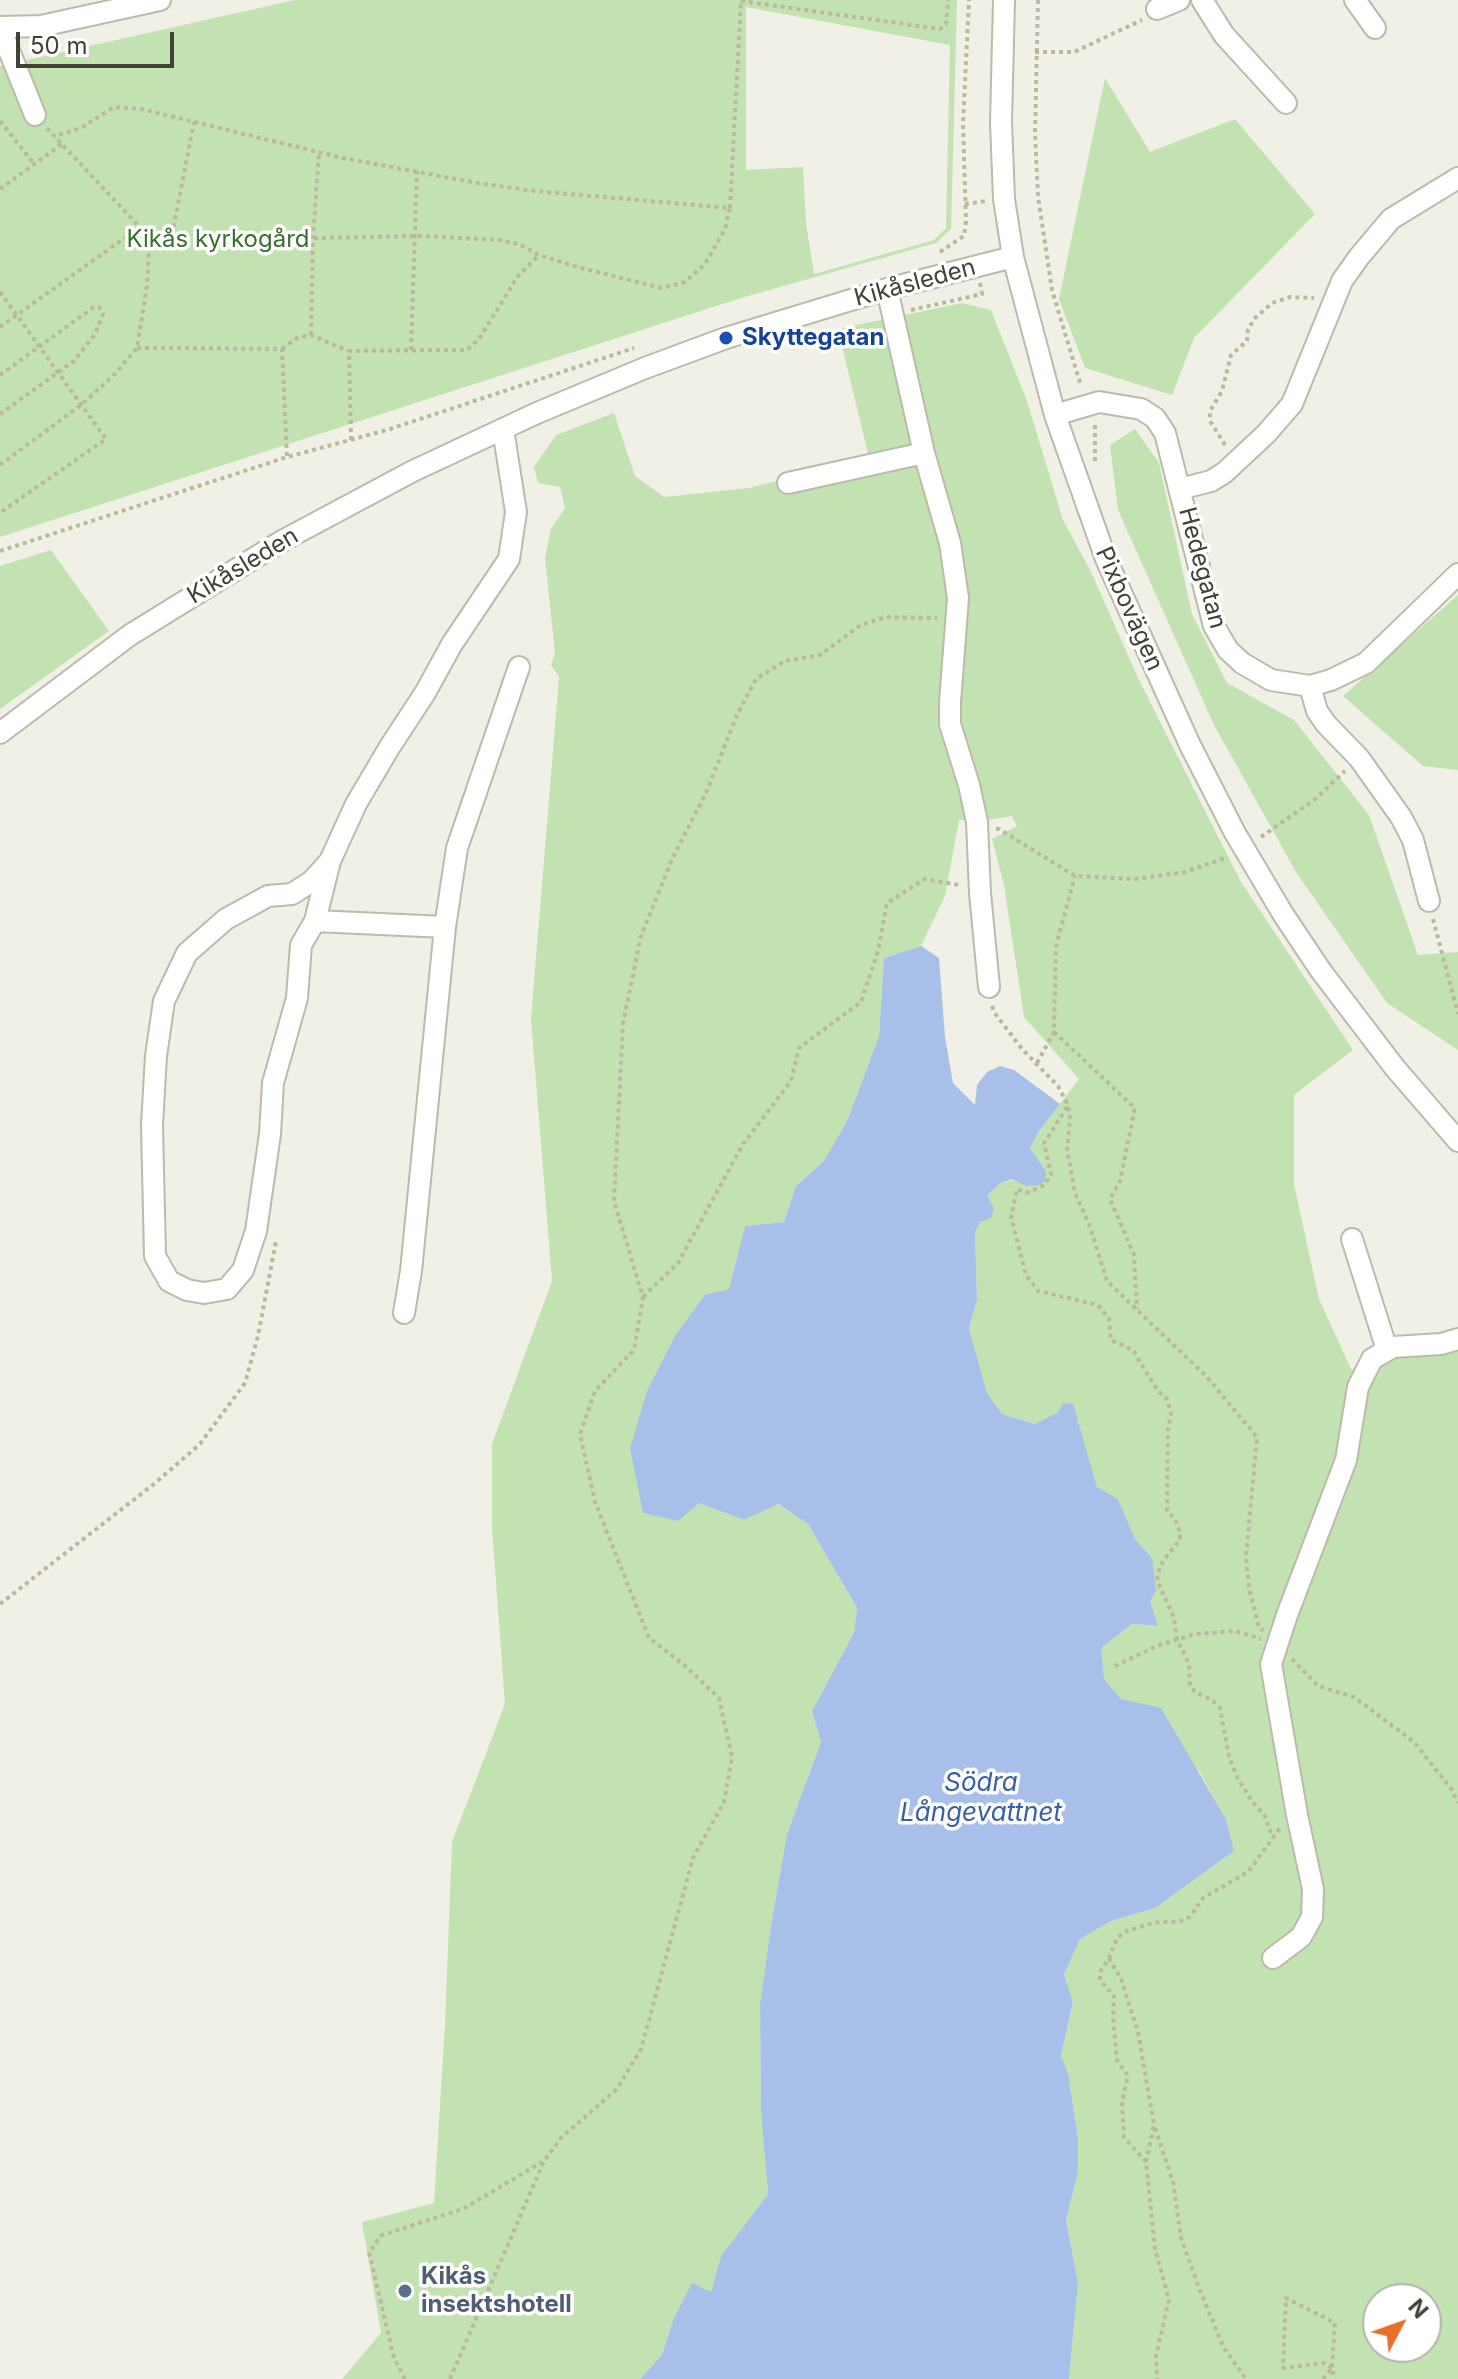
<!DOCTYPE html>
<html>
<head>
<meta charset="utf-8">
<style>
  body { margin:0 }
  #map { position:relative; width:1458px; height:2379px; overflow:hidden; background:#f1f0e6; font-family:Inter,sans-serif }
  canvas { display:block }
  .north { position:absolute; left:1362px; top:2283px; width:80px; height:80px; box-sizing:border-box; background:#fff; border:2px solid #b4b3af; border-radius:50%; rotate:49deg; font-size:22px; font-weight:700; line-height:32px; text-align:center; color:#434136 }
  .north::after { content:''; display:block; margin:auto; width:28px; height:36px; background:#e67029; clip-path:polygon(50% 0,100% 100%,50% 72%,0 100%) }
  .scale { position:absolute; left:16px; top:32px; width:158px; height:36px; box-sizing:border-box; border:4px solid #434136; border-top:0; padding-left:10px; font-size:24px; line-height:28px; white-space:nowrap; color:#434136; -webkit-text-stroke:6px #fff; paint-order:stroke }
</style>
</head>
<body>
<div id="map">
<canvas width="1458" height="2379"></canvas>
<div class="north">N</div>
<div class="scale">50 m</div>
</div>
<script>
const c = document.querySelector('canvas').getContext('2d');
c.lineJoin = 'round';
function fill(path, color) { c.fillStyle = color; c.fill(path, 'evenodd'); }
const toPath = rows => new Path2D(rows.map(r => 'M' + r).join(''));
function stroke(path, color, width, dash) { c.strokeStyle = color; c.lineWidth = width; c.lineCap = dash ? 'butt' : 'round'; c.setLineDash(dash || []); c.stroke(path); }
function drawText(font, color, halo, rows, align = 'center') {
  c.font = font + ' Inter,sans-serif'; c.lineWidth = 7; c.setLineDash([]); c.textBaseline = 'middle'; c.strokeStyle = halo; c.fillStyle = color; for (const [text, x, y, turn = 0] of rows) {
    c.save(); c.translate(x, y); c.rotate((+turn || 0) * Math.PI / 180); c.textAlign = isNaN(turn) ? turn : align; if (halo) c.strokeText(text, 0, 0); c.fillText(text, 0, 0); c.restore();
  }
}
fill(toPath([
  [295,0,957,0,951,229,936,243,741,298,0,537,0,66],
  [746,7,950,45,946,228,934,240,814,274,806,223,803,167,746,170],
  [1105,78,1150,152,1235,119,1315,214,1194,338,1172,395,1085,368,1059,299],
  [962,303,991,310,1027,401,1063,520,1091,572,1138,678,1241,882,1353,1050,1294,1095,1294,1184,1319,1299,1351,1369,1458,1343,1458,2379,1069,2379,1078,2283,1066,2220,1078,2172,1078,2138,1068,2073,1061,2056,1073,2001,1064,1975,1080,1939,1111,1921,1155,1908,1234,1851,1226,1819,1199,1771,1121,1699,1104,1679,1100,1648,1132,1624,1157,1626,1150,1601,1152,1558,1135,1539,1118,1499,1097,1487,1079,1431,1079,1421,1059,1411,1036,1424,1002,1414,987,1393,969,1328,977,1300,975,1232,987,1196,999,1184,1046,1171,1030,1148,1039,1131,1079,1079,1024,1017,1004,885,992,839,1017,826,1012,816,982,821,959,820,945,896,921,946,884,958,879,1036,848,1119,824,1161,796,1186,784,1222,745,1226,729,1289,699,1503,744,1520,777,1504,808,1524,857,1608,854,1631,812,1711,821,1742,787,1834,772,1919,760,2004,761,2112,768,2194,721,2256,711,2293,692,2284,673,2320,662,2355,640,2379,342,2379,381,2333,362,2222,434,2203,445,2024,452,1842,505,1704,492,1528,492,1444,552,1281,531,1019,559,677,551,665,555,653,545,558,551,529,565,508,560,487,538,483,534,467,556,435,614,413,635,476,664,497,749,488,869,458,838,329],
  [1378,2299,1426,2299,1426,2347,1378,2347],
  [1135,429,1159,463,1192,614,1227,683,1294,720,1369,815,1418,955,1458,952,1458,1050,1387,1003,1296,872,1214,725,1118,510,1110,445],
  [51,550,109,631,0,709,0,566],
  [1458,595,1458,770,1423,766,1343,696]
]), '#c2e2b2');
fill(toPath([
  [921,946,939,958,945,1037,953,1083,975,1105,977,1085,987,1072,1000,1066,1014,1070,1060,1104,1039,1131,1030,1148,1046,1171,1045,1181,1039,1185,1026,1186,1012,1179,999,1184,987,1196,994,1208,991,1218,980,1222,975,1232,977,1300,969,1328,987,1393,1002,1414,1035,1424,1058,1412,1063,1403,1073,1404,1097,1487,1118,1499,1135,1539,1152,1558,1156,1591,1150,1601,1158,1626,1132,1624,1101,1648,1104,1679,1121,1699,1161,1708,1226,1819,1234,1851,1155,1908,1111,1921,1080,1939,1064,1975,1073,2001,1061,2056,1068,2073,1078,2138,1078,2172,1066,2220,1078,2283,1069,2379,640,2379,662,2355,673,2320,692,2283,711,2292,721,2256,768,2194,761,2112,760,2004,772,1919,787,1834,821,1742,812,1711,854,1632,857,1608,808,1524,778,1504,744,1520,699,1503,678,1521,643,1513,630,1448,647,1391,675,1336,705,1295,729,1289,745,1226,784,1222,796,1186,824,1161,848,1119,879,1036,884,958]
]), '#a7bfe9');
const minor = toPath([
  [1004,0,1001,122,1004,199,1013,257,1055,415,1106,559,1190,745,1235,833,1283,914,1321,971,1395,1068,1458,1141],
  [1202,0,1224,35,1286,103],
  [1355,0,1375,28],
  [1157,9,1179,0],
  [0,27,41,26,160,0],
  [0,28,35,115],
  [887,289,924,453,950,543,958,598,950,702,950,724,969,785,977,822,980,893,989,987],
  [1055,415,1099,402,1141,409,1155,418,1165,433,1214,626,1228,650,1242,663,1271,680,1310,686,1331,680,1366,663,1458,574],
  [788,483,924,453],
  [1180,489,1211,481,1224,473,1266,434,1292,404,1342,281,1359,257,1391,219,1458,178],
  [1310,686,1317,711,1326,724,1359,758,1401,817,1413,840,1429,901],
  [0,733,130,635,282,541,413,471,537,413,645,368,726,338,887,289,1013,257],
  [330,861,312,881,292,894,268,896,226,919,187,953,164,1001,156,1056,152,1125,155,1256,169,1281,187,1290,204,1293,227,1289,243,1270,256,1231,270,1134,273,1083,297,998,301,945,315,921,330,861,356,804,389,748,425,693,452,644,509,559,516,512,503,429],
  [315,921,445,927],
  [1352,1239,1387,1350],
  [404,1313,411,1271,445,927,457,848,519,667],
  [1273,1958,1301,1937,1312,1917,1313,1889,1297,1815,1271,1664,1287,1615,1346,1460,1358,1387,1372,1359,1393,1347,1441,1344,1458,1339]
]);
stroke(minor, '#bcbaaa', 24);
stroke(toPath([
  [1038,0,1035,133,1038,196,1052,290,1081,386],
  [741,1,940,29,946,24,948,0],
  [1035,52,1074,52,1142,20],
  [0,121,35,165],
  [47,128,54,136,140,227,150,234,258,239,422,236,500,240,519,244,539,255,577,267,662,288,685,282,705,264,725,229,730,208,535,191,477,183,343,158,141,109,114,107,81,128,54,136],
  [0,189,62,144],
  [965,204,987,201],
  [730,208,741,0],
  [172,235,194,122],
  [940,252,964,236,966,221,963,124,969,0],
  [0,292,106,439,1,512,0,510],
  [911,310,982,294,980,283],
  [0,327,140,227],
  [311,335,313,238,319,152],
  [137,348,282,349,287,457],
  [282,349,297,338,311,335,348,351],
  [411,350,417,171],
  [0,375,94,307,99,307,103,314,95,334,74,361,0,414],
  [1095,425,1095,464],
  [351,440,349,351,467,350,479,339,518,276,538,256],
  [1225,445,1210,421,1210,411,1222,391,1231,355,1247,341,1248,330,1254,319,1272,303,1290,297,1314,298],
  [0,465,81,405,115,374,137,348,147,285,150,234],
  [0,551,287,457,387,430,634,348],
  [996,829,999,829,1075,876,1136,879,1185,872,1225,858],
  [1261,837,1314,800,1345,771],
  [1433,919,1458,1014],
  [992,1006,994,1012,1022,1049,1058,1086,1068,1105,1070,1120,1067,1149,1075,1193,1089,1224,1107,1281,1207,1377,1257,1437,1246,1557,1249,1588,1259,1627,1263,1631],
  [1054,1032,1135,1108,1120,1181,1110,1199,1134,1255,1137,1309],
  [1037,1063,1054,1032,1056,946,1075,876],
  [1067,1107,1044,1143,1051,1174,1045,1185,1026,1193,1017,1189,1011,1217,1026,1275,1038,1291,1098,1305,1109,1319,1111,1340,1133,1350,1157,1390,1167,1399,1171,1413,1168,1429,1167,1511,1175,1519,1180,1532,1180,1540,1163,1561,1157,1575,1158,1582,1174,1618,1177,1639,1189,1664,1190,1685,1195,1692,1212,1700,1220,1708,1229,1757,1238,1779,1252,1801,1265,1816,1272,1836],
  [643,1297,678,1263,743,1144,791,1081,799,1048,861,1002,878,951,887,903,925,879,959,885],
  [0,1604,154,1484,200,1444,245,1383,258,1336,276,1241],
  [1292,1659,1318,1686,1354,1697,1414,1742,1452,1790,1458,1803],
  [1115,1666,1159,1645,1195,1634,1235,1631,1261,1639],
  [1109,1958,1121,1979,1138,2032,1154,2125,1146,2162,1155,2249,1169,2300,1156,2356,1157,2379],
  [1155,2128,1173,2182,1181,2238,1199,2288,1224,2348,1246,2379],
  [1146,2162,1124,2137,1122,2102,1128,2076,1117,2060,1113,2018,1114,1996,1100,1980,1100,1972,1109,1958,1117,1938,1127,1931,1153,1923,1181,1921,1190,1917,1203,1898,1248,1872,1280,1828],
  [1332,2368,1324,2363,1283,2368,1286,2298,1335,2323,1332,2368,1334,2379],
  [405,2379,394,2358,369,2252,382,2235,463,2209,542,2162],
  [450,2379,544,2161,561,2138,617,2089,641,2049,693,1858,724,1802,732,1757,719,1698,683,1664,649,1638,595,1502,580,1434,595,1391,634,1350,643,1297,614,1201,623,1023,641,936,673,857,706,793,737,715,756,679,785,661,820,655,861,625,886,617,937,618],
  [1323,2379,1332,2368]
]), '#bcb89c', 4, [4, 4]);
stroke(minor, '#fff', 20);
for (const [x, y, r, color] of [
  [726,338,8,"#1a4fb4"],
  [405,2291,8,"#5c6f8a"]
]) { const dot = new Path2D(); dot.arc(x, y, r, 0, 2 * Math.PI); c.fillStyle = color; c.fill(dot); stroke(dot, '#fff', 3); }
drawText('24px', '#39702f', '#fff', [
  ["Kikås kyrkogård",218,240]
]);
drawText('24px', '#434136', '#fff', [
  ["Kikåsleden",915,283,-15],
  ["Kikåsleden",243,566,-31],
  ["Hedegatan",1202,568,75],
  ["Pixbovägen",1129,609,66]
]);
drawText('bold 24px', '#164399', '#fff', [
  ["Skyttegatan",742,338]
], 'left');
drawText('bold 24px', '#4e5e75', '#fff', [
  ["Kikås",421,2277],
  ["insektshotell",421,2305]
], 'left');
drawText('italic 26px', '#395fa5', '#fff', [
  ["Södra",981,1783],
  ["Långevattnet",981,1813]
]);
</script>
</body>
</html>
